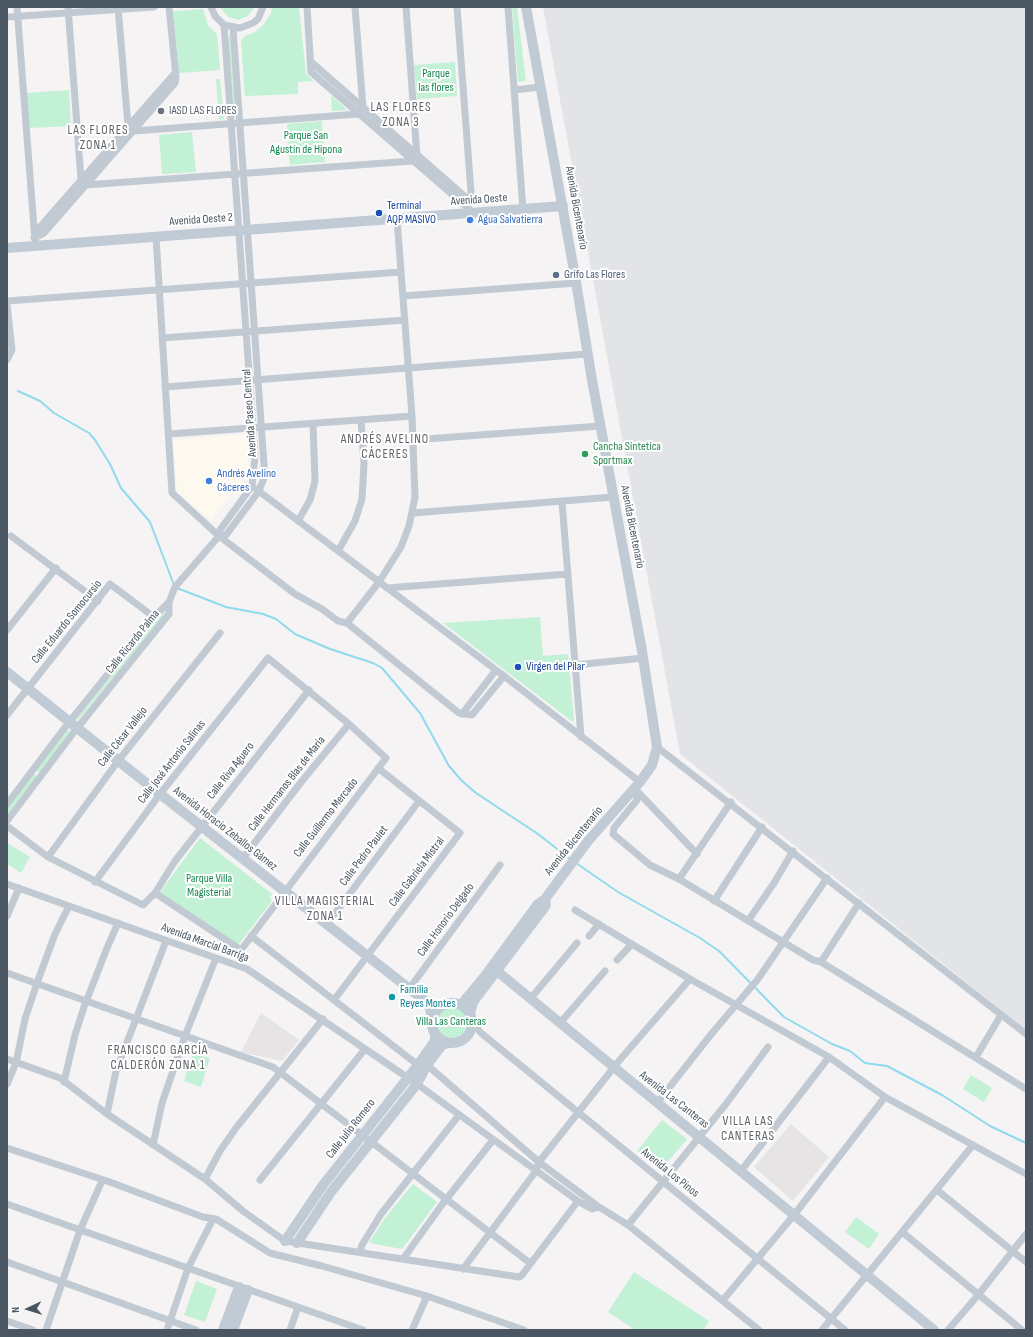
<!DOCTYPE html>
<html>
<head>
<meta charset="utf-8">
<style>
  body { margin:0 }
  #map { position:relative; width:1033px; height:1337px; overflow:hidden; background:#f5f3f3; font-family:"Sofia Sans Condensed",sans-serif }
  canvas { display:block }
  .frame { position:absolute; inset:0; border:8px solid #4a5661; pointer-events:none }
  .north { position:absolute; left:8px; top:1289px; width:40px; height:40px; -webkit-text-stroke:3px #fff; paint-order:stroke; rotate:266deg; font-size:11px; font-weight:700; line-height:16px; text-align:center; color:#4a5661 }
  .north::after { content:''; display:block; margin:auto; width:14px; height:18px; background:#4a5661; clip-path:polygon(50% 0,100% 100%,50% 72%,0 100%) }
</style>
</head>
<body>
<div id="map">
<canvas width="1033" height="1337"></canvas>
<div class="frame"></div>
<div class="north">N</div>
</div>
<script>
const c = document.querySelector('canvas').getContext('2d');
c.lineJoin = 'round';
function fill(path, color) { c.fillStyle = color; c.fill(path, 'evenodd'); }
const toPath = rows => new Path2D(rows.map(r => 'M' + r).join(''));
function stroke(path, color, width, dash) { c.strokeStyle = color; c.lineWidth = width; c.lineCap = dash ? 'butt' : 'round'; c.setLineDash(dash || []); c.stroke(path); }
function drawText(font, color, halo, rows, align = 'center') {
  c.font = font + ' "Sofia Sans Condensed",sans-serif'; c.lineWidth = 4; c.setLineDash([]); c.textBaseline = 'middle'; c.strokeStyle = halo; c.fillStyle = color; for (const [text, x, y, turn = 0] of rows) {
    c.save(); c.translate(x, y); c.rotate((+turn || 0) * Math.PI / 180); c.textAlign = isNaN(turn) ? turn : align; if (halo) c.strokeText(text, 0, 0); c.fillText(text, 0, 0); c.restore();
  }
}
fill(toPath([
  [247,434,249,471,211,521,177,491,173,440]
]), '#fdf9ef');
fill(toPath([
  [261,1013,299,1040,282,1061,241,1052],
  [791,1124,829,1157,793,1201,754,1167]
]), '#e6e4e5');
fill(toPath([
  [543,7,1026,7,1026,1030,680,754]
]), '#e2e4e7');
fill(toPath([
  [220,7,255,7,248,16,239,20,228,17],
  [272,7,299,7,306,74,314,81,298,82,298,94,245,96,241,41,245,36,255,32,263,25,271,13],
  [512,7,517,7,526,81,518,82],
  [203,9,208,25,217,34,220,70,179,73,173,11],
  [230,36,237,115,234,115,228,37],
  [455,62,457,96,417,99,414,65],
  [216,79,220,79,224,119,219,120],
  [69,90,71,126,28,128,26,93],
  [331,95,346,109,345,110,332,111],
  [322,121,325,162,290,165,287,124],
  [192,132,196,172,162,174,159,135],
  [164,612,166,613,78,720,77,718],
  [540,617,543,656,568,654,574,719,573,722,443,623],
  [67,729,70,731,40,773,36,770],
  [34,773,37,776,7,815,7,808],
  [200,838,272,894,270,897,272,901,238,945,160,892],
  [7,843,30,857,21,873,7,864],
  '435 1022a16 16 0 1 1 32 0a16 16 0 1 1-32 0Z',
  [193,1053,210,1058,201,1087,184,1081],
  [971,1075,992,1088,984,1102,963,1089],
  [662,1120,687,1139,660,1171,637,1151],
  [413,1184,437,1202,402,1249,369,1243,385,1218],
  [856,1217,879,1234,869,1249,845,1232],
  [634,1272,709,1321,703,1330,635,1330,608,1312],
  [196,1281,217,1289,205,1322,184,1315]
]), '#c3f1d5');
stroke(toPath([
  [18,391,40,401,54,413,89,433,95,440,110,464,121,488,150,522,174,585],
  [177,588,226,607,263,614,276,619,295,634,330,649,373,663,382,668,420,713,449,766,462,781,476,793,538,834,570,859],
  [576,863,618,892,700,938,719,951,784,1017,832,1044,850,1051,865,1063,887,1066,942,1095,990,1126,1026,1143]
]), '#90daee', 2);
stroke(toPath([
  [17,7,35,241],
  [68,7,81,179,86,185,412,161,417,156,406,7],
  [118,7,128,126,134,131,358,114,363,108,355,7],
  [211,7,215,16,224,25,240,28,253,23,258,19,263,7],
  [307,7,311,72,469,209],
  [457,7,471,192,470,203],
  [508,7,523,210],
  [7,17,154,7],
  [310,61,470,201],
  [514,90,540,87],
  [35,236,39,228,175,73],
  [156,237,172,493,219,536,295,594,322,609,338,621,347,623,459,713,472,715,504,676],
  [34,238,44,233,175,83,176,77,169,7],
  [403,296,576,283],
  [7,301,401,272],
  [7,305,12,350,7,360],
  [162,338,405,320],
  [165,387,587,354],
  [169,434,412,416],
  [413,440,600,426],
  [256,489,504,676,640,782],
  [562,502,581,737],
  [413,513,613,497],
  [298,521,310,500,315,481,313,424],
  [11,536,98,601],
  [219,536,226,535,259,491,264,478,264,465,233,28],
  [219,536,220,530,252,486,255,456,224,25],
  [338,551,355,521,362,499,364,463,361,420],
  [387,588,568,574],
  [347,623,379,582,401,547,409,526,415,497,412,416,397,219],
  [7,630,56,568],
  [575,665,643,658],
  [462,714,496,670],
  [7,715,110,584,154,617],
  [657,747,1026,1034],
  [635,789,637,800,614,828,613,834,650,865,679,879,813,960,821,962,1026,1089],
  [635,789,697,854],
  [7,804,66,726,154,617,169,602,175,587,219,536],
  [7,821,74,732,169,614,169,602],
  [7,826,48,857,143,905,155,893,175,861,309,690],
  [48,857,118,761,220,633],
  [243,858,302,781,349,724],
  [679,879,731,802],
  [95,882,160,794,268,658,349,724,386,758,241,950,155,893],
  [7,884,247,969,417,1084,578,1201,592,1209,599,1207],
  [714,901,762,827],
  [575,910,690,979,829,1057,885,1097,1026,1174],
  [7,916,19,888],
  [748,921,774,883,793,851],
  [327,924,419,801],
  [251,936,418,1065,427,1065,539,1162,599,1207,628,1225,759,1330],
  [589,936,599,924],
  [617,960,632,944],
  [821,962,859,903],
  [7,973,273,1067,530,1263],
  [409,989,500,865],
  [531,998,577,943],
  [334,1000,460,833,378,768],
  [472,1022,481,1033,845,1330],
  [560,1023,605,971],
  [976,1057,1001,1015],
  [7,1059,60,1078,107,1114,205,1179,243,1211,285,1241,519,1277,522,1275,578,1201],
  [64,1082,75,1035,84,1007,107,948,118,923],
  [7,1084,16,1063,25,1019,37,983,55,934,69,906],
  [657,1103,713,1032,758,979,827,878],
  [107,1114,116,1071,166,941],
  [153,1145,162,1103,185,1036,216,958],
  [7,1148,107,1181,203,1217,216,1219,270,1253,322,1266,427,1296,524,1330],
  [741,1171,829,1057],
  [205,1179,220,1151,236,1128,323,1019],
  [260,1180,365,1049],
  [937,1190,1026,1262],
  [7,1204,363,1330],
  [628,1225,726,1104,768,1047],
  [902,1232,1022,1330],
  [360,1252,362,1245,381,1214,459,1115],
  [403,1259,441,1206,493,1140],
  [7,1262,196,1330],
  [463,1269,536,1171,539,1162,618,1062,690,979],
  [723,1300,794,1215,885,1097],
  [7,1321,33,1330],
  [46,1330,80,1230,102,1181],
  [167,1330,188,1268,213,1219],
  [290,1330,298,1307],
  [412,1330,427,1296],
  [822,1330,973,1145],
  [948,1330,979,1294,1026,1234]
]), '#c1cad2', 7);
stroke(toPath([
  [7,248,563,206],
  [7,672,160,794,429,1004,432,1018],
  [492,967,934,1330],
  '432 1023a20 20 0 1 1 40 0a20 20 0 1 1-40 0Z',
  [461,1005,485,976,538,904,545,899,588,841,640,782,652,765,657,747,642,651,592,380,575,276,526,7],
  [470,1014,473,1002,544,908,546,905,545,899],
  [285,1241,323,1185,418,1065,435,1041,435,1033],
  [297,1243,331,1192,417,1084,427,1065,442,1045,448,1043],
  [223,1330,239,1287],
  [233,1330,248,1290]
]), '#c1cbd6', 10);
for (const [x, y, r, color] of [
  [161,111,4,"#6b7280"],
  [379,213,4,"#1a4fb4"],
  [470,220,4,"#3f7fe0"],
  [556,275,4,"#5c6f8a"],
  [585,454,4,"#2e9e5b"],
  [209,481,4,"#3f7fe0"],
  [518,667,4,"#1a4fb4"],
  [392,997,4,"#0f9aa8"]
]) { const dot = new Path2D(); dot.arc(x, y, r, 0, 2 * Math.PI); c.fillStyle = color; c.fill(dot); stroke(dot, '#fff', 1.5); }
drawText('12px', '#17864f', '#fff', [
  ["Parque",436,74],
  ["las flores",436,88],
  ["Parque San",306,136],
  ["Agustín de Hipona",306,150],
  ["Parque Villa",209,879],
  ["Magisterial",209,893],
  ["Villa Las Canteras",451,1022]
]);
drawText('12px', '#5b616d', '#fff', [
  ["IASD LAS FLORES",169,111]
], 'left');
drawText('12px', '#4a5661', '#fff', [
  ["Avenida Oeste",479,200,-4],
  ["Avenida Bicentenario",576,208,80],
  ["Avenida Oeste 2",201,220,-4],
  ["Avenida Paseo Central",250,413,-94],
  ["Avenida Bicentenario",632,527,79],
  ["Calle Eduardo Somocursio",67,622,-51],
  ["Calle Ricardo Palma",133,642,-51],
  ["Calle César Vallejo",123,737,-52],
  ["Calle José Antonio Salinas",172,762,-52],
  ["Calle Riva Aguero",231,771,-52],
  ["Calle Hermanos Blas de María",287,784,-52],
  ["Calle Guillermo Mercado",326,818,-52],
  ["Avenida Horacio Zeballos Gámez",225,829,38],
  ["Avenida Bicentenario",574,841,-51],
  ["Calle Pedro Paulet",364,856,-53],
  ["Calle Gabriela Mistral",417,872,-53],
  ["Calle Honorio Delgado",446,920,-54],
  ["Avenida Marcial Barriga",205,943,20],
  ["Avenida Las Canteras",674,1100,38],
  ["Calle Julio Romero",351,1129,-52],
  ["Avenida Los Pinos",670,1173,39]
]);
drawText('12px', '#164399', '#fff', [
  ["Terminal",387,206],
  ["AQP MASIVO",387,220],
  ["Virgen del Pilar",526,667]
], 'left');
drawText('12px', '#366cbe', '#fff', [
  ["Agua Salvatierra",478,220],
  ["Andrés Avelino",217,474],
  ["Cáceres",217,488]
], 'left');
drawText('12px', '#4e5e75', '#fff', [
  ["Grifo Las Flores",564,275]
], 'left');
drawText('12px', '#27864d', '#fff', [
  ["Cancha Sintetica",593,447],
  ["Sportmax",593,461]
], 'left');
drawText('12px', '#0d838f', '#fff', [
  ["Familia",400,990],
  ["Reyes Montes",400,1004]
], 'left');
c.letterSpacing = '1px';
drawText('13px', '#5f6368', '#fff', [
  ["LAS FLORES",401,108],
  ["ZONA 3",401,123],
  ["LAS FLORES",98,131],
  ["ZONA 1",98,146],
  ["ANDRÉS AVELINO",385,440],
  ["CÁCERES",385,455],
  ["VILLA MAGISTERIAL",325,902],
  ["ZONA 1",325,917],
  ["FRANCISCO GARCÍA",158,1051],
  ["CALDERÓN ZONA 1",158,1066],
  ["VILLA LAS",748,1122],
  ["CANTERAS",748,1137]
]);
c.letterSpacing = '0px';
</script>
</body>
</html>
